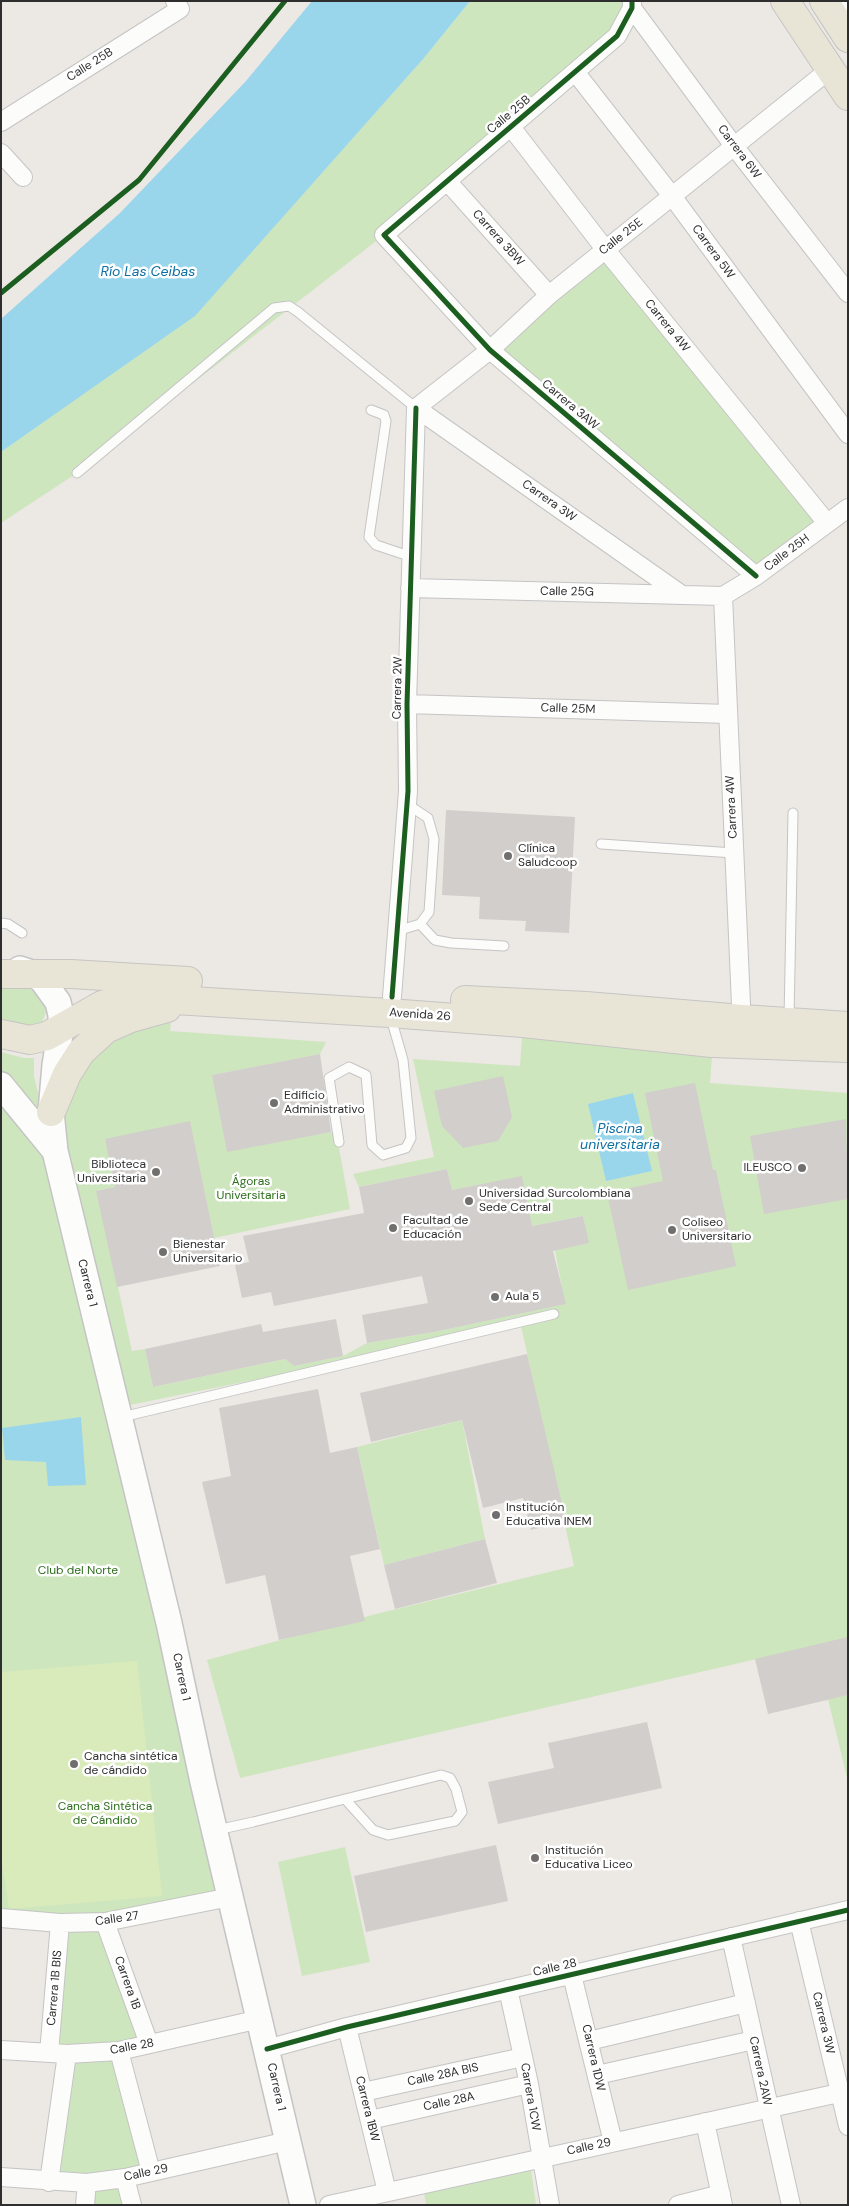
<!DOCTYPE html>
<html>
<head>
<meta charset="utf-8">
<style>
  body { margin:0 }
  #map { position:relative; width:849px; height:2206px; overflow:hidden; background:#ece8e4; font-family:"DM Sans",sans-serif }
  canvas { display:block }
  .frame { position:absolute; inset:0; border:2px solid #2e2e2e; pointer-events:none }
</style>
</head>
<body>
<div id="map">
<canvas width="849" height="2206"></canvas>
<div class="frame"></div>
</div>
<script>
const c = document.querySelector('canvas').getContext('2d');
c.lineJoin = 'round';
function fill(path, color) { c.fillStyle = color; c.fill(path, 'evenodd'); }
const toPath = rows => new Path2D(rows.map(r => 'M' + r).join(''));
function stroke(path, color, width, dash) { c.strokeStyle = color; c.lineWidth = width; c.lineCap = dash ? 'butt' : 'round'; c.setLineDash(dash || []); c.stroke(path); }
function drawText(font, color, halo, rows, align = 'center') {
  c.font = font + ' "DM Sans",sans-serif'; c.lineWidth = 5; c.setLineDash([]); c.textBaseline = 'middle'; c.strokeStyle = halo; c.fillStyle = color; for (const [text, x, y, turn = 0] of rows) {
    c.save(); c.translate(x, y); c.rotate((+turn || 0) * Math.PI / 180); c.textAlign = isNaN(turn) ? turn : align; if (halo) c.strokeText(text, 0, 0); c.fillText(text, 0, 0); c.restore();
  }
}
fill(toPath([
  [470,1,632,1,617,36,384,235,77,473,1,523,1,452,194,316,424,58],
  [606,250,826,523,755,573,490,344],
  [1,983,23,985,37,993,46,1004,47,1010,42,1022,28,1026,17,1025,1,1019],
  [173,999,170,1031,326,1042,320,1054,213,1075,227,1151,336,1131,350,1209,214,1238,190,1122,115,1187,97,1191,132,1351,145,1349,153,1387,285,1359,294,1366,343,1356,367,1343,434,1332,565,1304,555,1250,588,1243,583,1216,471,1238,468,1221,529,1209,522,1177,452,1190,447,1169,359,1187,353,1174,434,1157,413,1059,520,1066,523,1023,713,1043,710,1083,848,1093,848,1638,240,1778,207,1660,372,1615,574,1566,521,1326,120,1407,229,1894,102,1922,147,2043,118,2050,150,2171,125,2179,132,2205,86,2205,87,2183,51,2181,66,2053,51,2053,63,1921,1,1919,1,1052,24,1058,34,1058,34,1076,51,1148,84,1054],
  [462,1420,485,1539,384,1565,357,1447],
  [848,1695,848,1782,828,1699],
  [345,1847,370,1962,302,1976,278,1862],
  [530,2162,536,2205,426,2205,423,2185]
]), '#cee6be');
fill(toPath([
  [137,1661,162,1896,9,1909,1,1856,1,1672]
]), '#d9eabb');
fill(toPath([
  [312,1,470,1,424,58,195,316,1,452,1,319,120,213,246,81],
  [633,1093,652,1171,606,1181,588,1104],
  [81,1417,86,1485,48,1486,46,1462,5,1460,2,1428]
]), '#99d6ec');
fill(toPath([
  [446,810,575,817,569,933,525,931,526,921,479,919,480,897,442,895],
  [320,1054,331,1132,227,1152,212,1075],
  [503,1076,512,1117,498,1141,463,1148,442,1126,434,1091],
  [695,1083,713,1170,716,1170,736,1266,628,1290,607,1193,663,1181,645,1093],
  [846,1119,848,1199,764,1214,750,1136],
  [190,1121,220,1266,117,1287,96,1191,115,1187,105,1139],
  [447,1169,452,1190,522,1176,532,1226,583,1216,589,1243,553,1251,566,1304,434,1332,367,1343,362,1315,428,1303,422,1276,274,1306,271,1292,242,1298,235,1265,249,1262,243,1236,364,1213,359,1187],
  [336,1319,343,1356,294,1366,285,1359,153,1387,145,1349,261,1324,263,1332],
  [527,1354,566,1521,531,1530,523,1498,483,1508,462,1420,371,1442,360,1393],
  [318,1389,330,1453,357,1447,380,1549,350,1556,365,1621,279,1640,265,1575,226,1584,202,1482,231,1476,219,1408],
  [485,1539,497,1583,395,1609,384,1565],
  [848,1637,848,1695,768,1714,755,1659],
  [647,1722,662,1788,498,1824,488,1782,554,1768,548,1743],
  [496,1845,508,1901,366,1932,354,1876]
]), '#d1cecb');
const service = toPath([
  [371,410,384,415,386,421,369,537,376,545,412,557],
  [77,473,274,308,289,306,298,312,416,408],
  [601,844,734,853],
  [1,923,8,924,22,933],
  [420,924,435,940,451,943,504,946],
  [397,931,420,924,429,912,434,839,428,818,407,804],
  [789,1019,793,813],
  [339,1142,329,1078,349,1067,366,1075,372,1145,383,1155,406,1148,411,1138,403,1060,391,1018],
  [122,1417,554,1314],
  [217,1830,253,1822,441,1775,450,1778,456,1789,462,1812,455,1821,388,1835,373,1830,345,1799]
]);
const minor = toPath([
  [632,1,632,8,617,36,384,235,490,350,756,576],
  [847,1,848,3],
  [632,8,734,146,848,293],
  [576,73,672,196,848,434],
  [1,122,180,9,175,1],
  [511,127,605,249,827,523],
  [1,153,23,177],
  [447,181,549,295],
  [416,408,490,350,549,295,829,70],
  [416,408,682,595],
  [410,588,723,596],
  [723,596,742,1027],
  [723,596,756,576,848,508],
  [407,704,728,714],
  [392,997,408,791,407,704,416,408],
  [1,1918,60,1923,105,1922,230,1897],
  [799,1921,848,2126],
  [105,1922,149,2044],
  [731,1937,791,2205],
  [572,1975,613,2142],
  [508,1989,529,2084,550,2205],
  [347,2027,387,2192],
  [589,2041,746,2003],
  [267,2049,347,2027,848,1910],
  [1,2050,67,2054,119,2051,260,2019],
  [119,2051,151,2172],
  [49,2053,60,1923],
  [597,2075,754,2040],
  [363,2092,523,2057],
  [370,2120,529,2084],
  [705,2122,723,2205],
  [1,2177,87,2183,125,2178,288,2141],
  [125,2178,132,2205],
  [49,2182,67,2054],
  [85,2205,87,2183],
  [329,2205,848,2091],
  [678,2205,721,2194]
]);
const secondary = toPath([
  [20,969,32,973,42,980,58,1002,61,1015,61,1028,55,1065,51,1112,55,1151,169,1623,203,1782,303,2205],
  [1,1085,55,1151]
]);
const primary = toPath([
  [785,1,848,96],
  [824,1,848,38],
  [1,974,71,974,188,981],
  [465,1000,586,1006,742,1019,848,1026],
  [1,1034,30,1040,47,1036,102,1005,123,999,142,998,389,1013,523,1023,712,1043,848,1048],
  [51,1112,67,1074,81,1052,106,1029,131,1018,167,1008]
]);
stroke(service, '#c5c4c5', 11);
stroke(minor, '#c5c4c5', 20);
stroke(secondary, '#c5c4c5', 28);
stroke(primary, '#c6c5c4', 30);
stroke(service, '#fcfcfb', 9);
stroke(minor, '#fcfcfb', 18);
stroke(secondary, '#fcfcfb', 25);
stroke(primary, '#e8e4d6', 28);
stroke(toPath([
  [632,1,632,8,617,36,384,235,490,350,756,576],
  [1,293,139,180,285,1],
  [392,997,408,791,407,704,416,408],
  [267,2049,347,2027,848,1910]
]), '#1b5e20', 5);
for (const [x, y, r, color] of [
  [508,856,5,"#706f6e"],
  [274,1103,5,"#706f6e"],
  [802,1168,5,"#706f6e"],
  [156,1172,5,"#706f6e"],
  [469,1201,5,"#706f6e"],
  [393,1228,5,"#706f6e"],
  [672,1230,5,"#706f6e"],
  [163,1252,5,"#706f6e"],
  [495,1297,5,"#706f6e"],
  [496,1515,5,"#706f6e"],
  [74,1764,5,"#706f6e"],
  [535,1858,5,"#706f6e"]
]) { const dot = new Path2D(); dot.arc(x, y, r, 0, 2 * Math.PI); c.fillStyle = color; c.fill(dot); stroke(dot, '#fff', 2); }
drawText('12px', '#2e2e2e', '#fff', [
  ["Calle 25B",90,65,-32],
  ["Calle 25B",509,115,-40],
  ["Carrera 6W",739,152,53],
  ["Calle 25E",621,237,-38],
  ["Carrera 3BW",498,238,48],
  ["Carrera 5W",713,252,54],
  ["Carrera 4W",667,326,51],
  ["Carrera 3AW",570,405,40],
  ["Carrera 3W",549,501,35],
  ["Calle 25H",787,553,-37],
  ["Calle 25G",567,592,1],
  ["Carrera 2W",398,688,-89],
  ["Calle 25M",568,709,2],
  ["Carrera 4W",732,807,-93],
  ["Avenida 26",420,1015,4],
  ["Carrera 1",87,1283,76],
  ["Carrera 1",181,1677,78],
  ["Calle 27",117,1919,-8],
  ["Calle 28",555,1968,-13],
  ["Carrera 1B",127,1983,70],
  ["Carrera 1B BIS",55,1988,-85],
  ["Carrera 3W",823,2023,77],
  ["Calle 28",132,2047,-10],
  ["Carrera 1DW",593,2058,77],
  ["Carrera 2AW",760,2071,78],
  ["Calle 28A BIS",443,2075,-12],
  ["Carrera 1",276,2087,77],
  ["Carrera 1CW",530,2097,80],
  ["Calle 28A",449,2102,-12],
  ["Carrera 1BW",367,2109,76],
  ["Calle 29",589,2147,-12],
  ["Calle 29",146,2173,-12]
]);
drawText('12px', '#2e2e2e', '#fff', [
  ["Clínica",518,849],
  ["Saludcoop",518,863],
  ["Edificio",284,1096],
  ["Administrativo",284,1110],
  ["Biblioteca",146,1165,"right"],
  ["Universitaria",146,1179,"right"],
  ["ILEUSCO",792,1168,"right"],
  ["Universidad Surcolombiana",479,1194],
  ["Sede Central",479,1208],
  ["Facultad de",403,1221],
  ["Educación",403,1235],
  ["Coliseo",682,1223],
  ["Universitario",682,1237],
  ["Bienestar",173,1245],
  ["Universitario",173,1259],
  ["Aula 5",505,1297],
  ["Institución",506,1508],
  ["Educativa INEM",506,1522],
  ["Cancha sintética",84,1757],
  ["de cándido",84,1771],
  ["Institución",545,1851],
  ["Educativa Liceo",545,1865]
], 'left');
drawText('12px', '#2c6e1b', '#fff', [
  ["Ágoras",251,1182],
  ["Universitaria",251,1196],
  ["Club del Norte",78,1571],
  ["Cancha Sintética",105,1807],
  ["de Cándido",105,1821]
]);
drawText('italic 14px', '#0d6fa3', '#fff', [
  ["Río Las Ceibas",148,272],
  ["Piscina",620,1129],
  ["universitaria",620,1145]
]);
</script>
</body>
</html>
